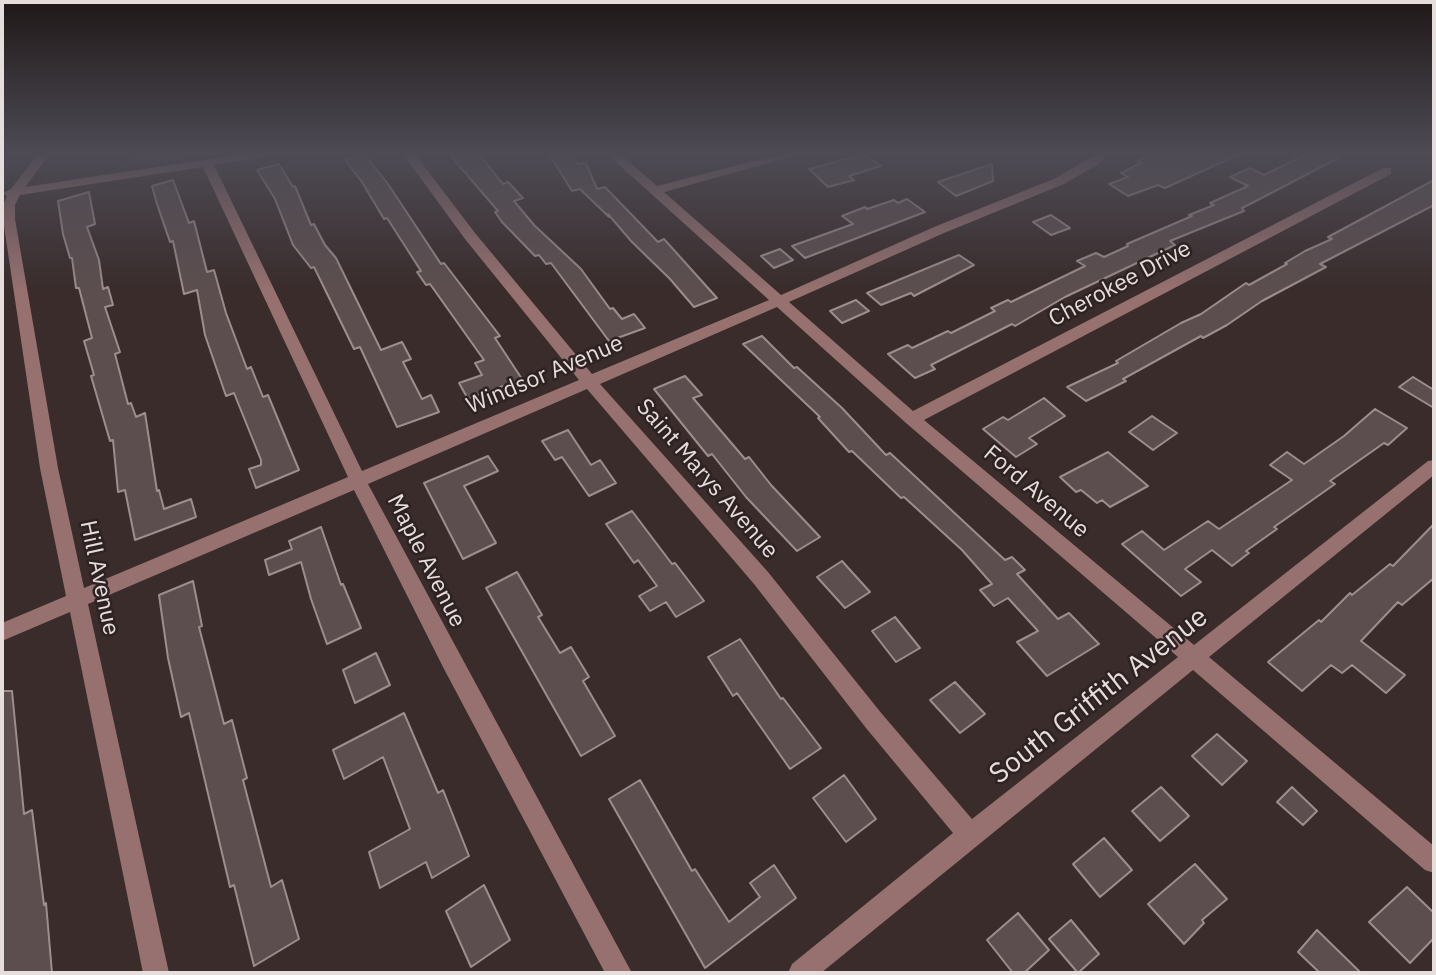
<!DOCTYPE html>
<html>
<head>
<meta charset="utf-8">
<style>
  body { margin:0 }
  #map { position:relative; width:1436px; height:975px; overflow:hidden; background:#392c2b; font-family:"IBM Plex Sans",sans-serif }
  canvas { display:block }
  .frame { position:absolute; inset:0; border:4px solid #e6dedd; pointer-events:none }
</style>
</head>
<body>
<div id="map">
<canvas width="1436" height="975"></canvas>
<div class="frame"></div>
</div>
<script>
const c = document.querySelector('canvas').getContext('2d');
c.lineJoin = 'round';
function fill(path, color) { c.fillStyle = color; c.fill(path, 'evenodd'); }
const toPath = rows => new Path2D(rows.map(r => 'M' + r).join(''));
function stroke(path, color, width, dash) { c.strokeStyle = color; c.lineWidth = width; c.lineCap = dash ? 'butt' : 'round'; c.setLineDash(dash || []); c.stroke(path); }
function drawText(font, color, halo, rows, align = 'center') {
  c.font = font + ' "IBM Plex Sans",sans-serif'; c.lineWidth = 5; c.setLineDash([]); c.textBaseline = 'middle'; c.strokeStyle = halo; c.fillStyle = color; for (const [text, x, y, turn = 0] of rows) {
    c.save(); c.translate(x, y); c.rotate((+turn || 0) * Math.PI / 180); c.textAlign = isNaN(turn) ? turn : align; if (halo) c.strokeText(text, 0, 0); c.fillText(text, 0, 0); c.restore();
  }
}
fill(toPath([
  [134,154,219,154,125,168]
]), '#483534');
const building = toPath([
  [364,154,388,184,441,264,444,263,500,336,495,338,522,379,468,399,459,383,482,375,475,363,484,360,430,284,426,285,417,272,421,271,387,218,384,219,362,182,345,160,364,154],
  [449,154,479,154,503,184,508,182,523,198,514,201,534,225,581,269,610,309,613,308,622,319,634,314,645,328,609,341,551,263,546,264,539,255,535,256,502,222,495,212,498,211,449,154],
  [549,154,572,154,578,164,586,163,597,189,605,187,658,242,664,239,717,298,694,307,670,279,631,241,608,214,609,217,580,189,572,191,549,154],
  [864,154,881,166,849,176,854,180,828,187,809,169,864,154],
  [1154,154,1240,154,1165,188,1158,185,1128,196,1109,184,1128,177,1121,173,1141,163,1137,161,1154,154],
  [1307,154,1346,154,1252,203,1242,208,1244,211,1170,241,1175,245,1065,297,1015,326,1012,324,931,365,935,369,915,378,888,354,908,345,912,348,948,331,951,333,995,311,991,308,1008,300,1011,302,1085,266,1077,261,1096,253,1104,257,1128,246,1127,244,1192,216,1189,215,1214,205,1210,203,1248,186,1230,177,1250,168,1264,175,1307,154],
  [279,164,293,187,295,186,311,225,314,224,325,245,336,258,381,350,402,342,411,359,403,362,422,399,431,395,439,412,397,427,360,347,354,349,314,267,311,268,293,245,275,199,257,170,279,164],
  [992,164,993,181,956,196,938,182,992,164],
  [173,180,189,223,194,221,207,272,214,270,226,313,247,369,251,367,263,397,268,395,299,470,256,488,249,469,261,465,261,460,234,393,226,396,205,335,197,290,184,294,173,241,170,242,157,204,152,186,173,180],
  [1434,180,1434,205,1320,264,1326,267,1262,301,1227,325,1203,338,1201,336,1123,379,1126,381,1086,401,1067,387,1118,363,1116,361,1181,323,1201,314,1246,283,1249,285,1287,264,1285,263,1305,251,1332,239,1328,237,1434,180],
  [89,192,95,224,87,227,99,260,103,289,108,287,113,305,105,307,120,352,115,354,128,404,131,403,136,417,145,413,157,491,159,490,164,509,191,499,196,517,135,540,125,490,118,492,113,440,110,441,91,376,94,375,84,341,92,338,79,288,76,288,72,258,70,258,63,234,58,201,89,192],
  [907,199,925,212,805,258,792,246,853,224,842,216,865,207,867,209,894,200,898,203,907,199],
  [1051,215,1070,228,1051,235,1033,222,1051,215],
  [780,249,793,260,774,268,761,256,780,249],
  [959,255,974,265,914,296,911,293,881,305,867,293,959,255],
  [856,300,869,311,842,323,830,311,856,300],
  [762,336,794,368,797,367,842,408,886,455,890,453,1005,560,1012,557,1025,570,1017,574,1058,619,1069,613,1099,644,1047,676,1017,642,1038,631,1008,598,994,606,980,590,992,584,962,550,904,497,901,498,852,451,849,452,818,418,820,417,743,344,762,336],
  [685,376,702,395,693,398,745,459,749,457,771,485,820,537,797,551,746,497,712,454,708,456,654,389,685,376],
  [1413,377,1434,390,1434,408,1399,387,1413,377],
  [1044,398,1065,416,1029,438,1037,444,1016,457,983,429,1003,417,1008,420,1044,398],
  [1375,409,1407,428,1388,445,1384,443,1330,481,1335,484,1274,527,1277,529,1246,551,1249,553,1232,566,1212,550,1185,569,1201,582,1181,596,1122,544,1142,531,1164,550,1208,521,1219,529,1292,480,1270,465,1287,452,1304,464,1344,436,1375,409],
  [1152,416,1177,433,1153,450,1129,432,1152,416],
  [568,430,591,465,600,460,616,483,589,496,562,457,555,460,542,441,568,430],
  [1108,452,1148,486,1110,507,1102,500,1097,503,1081,490,1076,492,1060,477,1108,452],
  [488,456,498,471,464,486,496,543,463,559,424,483,488,456],
  [632,511,672,564,675,563,704,601,676,617,666,602,650,611,639,596,657,586,638,560,634,563,606,524,632,511],
  [1434,524,1434,578,1402,605,1398,602,1361,641,1405,675,1386,693,1352,665,1342,673,1331,665,1302,691,1268,662,1319,620,1321,622,1350,593,1352,595,1390,564,1393,566,1434,524],
  [321,527,341,585,343,584,361,628,327,644,311,599,301,562,269,575,265,560,292,549,289,541,321,527],
  [842,561,870,592,845,608,817,577,842,561],
  [517,572,542,615,538,617,560,653,571,647,589,677,583,681,615,736,581,756,486,588,517,572],
  [193,581,202,626,199,627,224,724,232,720,247,778,243,780,271,887,282,880,299,939,254,966,234,885,230,887,189,713,181,717,168,658,159,595,193,581],
  [895,617,920,648,896,662,872,631,895,617],
  [740,639,781,699,783,698,821,748,790,769,737,693,733,696,708,657,740,639],
  [376,653,390,685,355,703,343,670,376,653],
  [955,682,985,714,960,733,930,700,955,682],
  [2,691,12,691,24,814,32,810,44,905,46,903,52,973,2,973,2,691],
  [404,713,438,793,443,790,469,856,432,878,426,862,380,888,369,852,410,829,383,757,344,779,333,750,404,713],
  [1217,734,1247,761,1222,785,1192,756,1217,734],
  [844,775,876,819,846,842,813,798,844,775],
  [640,780,692,871,695,869,729,922,760,897,750,883,774,865,796,898,705,968,609,799,640,780],
  [1161,787,1189,816,1160,841,1132,811,1161,787],
  [1292,787,1317,811,1303,825,1277,802,1292,787],
  [1104,838,1132,870,1100,897,1073,864,1104,838],
  [1195,864,1227,899,1202,920,1204,923,1184,944,1148,904,1195,864],
  [484,885,510,940,471,967,446,911,484,885],
  [1407,887,1434,913,1434,938,1410,963,1369,922,1407,887],
  [1018,913,1049,950,1024,973,1013,973,987,940,1018,913],
  [1071,920,1099,954,1078,973,1049,939,1071,920],
  [1317,930,1361,973,1320,973,1298,952,1317,930]
]);
fill(building, '#5c4e4e');
stroke(building, '#9d8d8c', 2);
fill(toPath([
  [38,154,50,154,25,187,242,154,271,154,265,157,214,165,362,471,579,380,465,239,403,154,415,154,475,233,592,374,769,300,607,154,620,154,657,186,781,154,801,154,664,192,781,295,934,227,1056,178,1096,154,1109,154,1097,165,1064,184,944,233,789,302,913,411,1383,168,1391,168,1391,174,924,420,1194,645,1428,461,1434,460,1434,475,1209,657,1434,846,1434,873,1425,870,1193,670,821,973,788,973,792,964,953,833,866,728,754,584,587,389,368,484,632,973,605,973,443,667,354,490,88,604,169,973,143,973,70,612,2,641,2,623,66,596,40,468,3,219,3,205,7,196,3,193,11,189,38,154],
  [203,167,348,477,84,588,58,468,15,219,15,205,20,195,203,167],
  [777,307,906,423,1178,657,972,819,882,714,768,572,600,384,777,307]
]), '#967170');
const sky = c.createLinearGradient(0, 0, 0, 291);
sky.addColorStop(0, '#1f1818');
sky.addColorStop(0.53, '#4e4b55');
sky.addColorStop(1, '#4e4b5500');
c.fillStyle = sky;
c.fillRect(0, 0, 1436, 291);
drawText('23px', '#e6dedd', '#2e2222', [
  ["Cherokee Drive",1120,284,-28],
  ["Windsor Avenue",545,375,-23],
  ["Saint Marys Avenue",707,479,49],
  ["Ford Avenue",1036,492,40],
  ["Maple Avenue",426,561,63],
  ["Hill Avenue",99,578,78]
]);
drawText('28px', '#e6dedd', '#2e2222', [
  ["South Griffith Avenue",1099,696,-38]
]);
</script>
</body>
</html>
